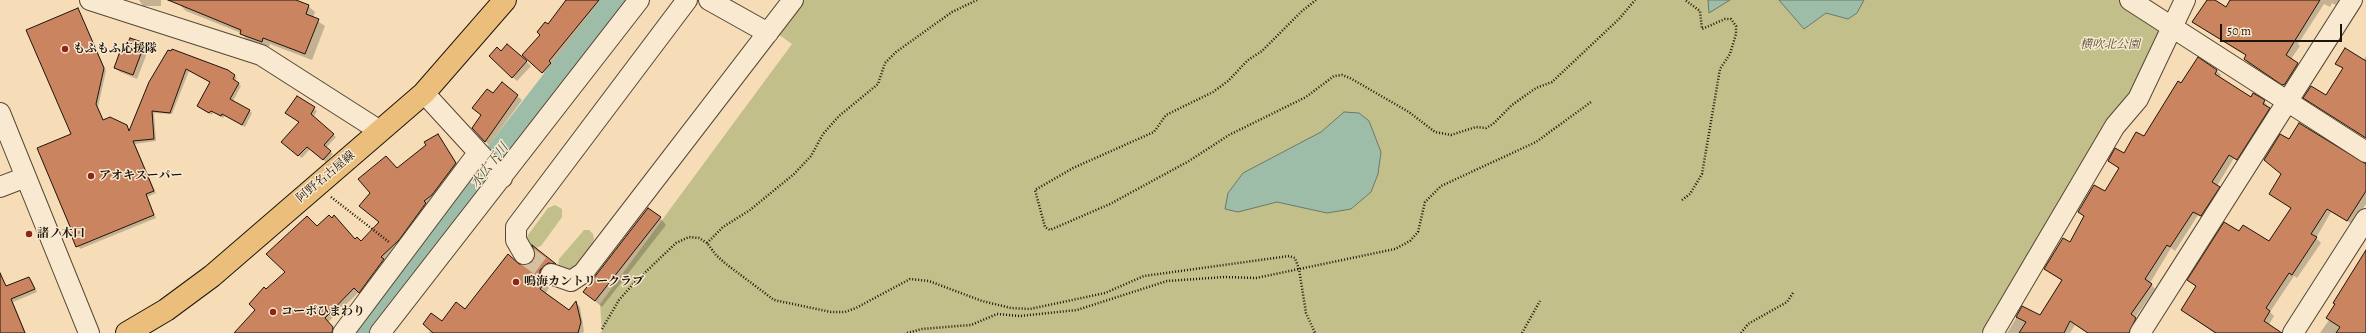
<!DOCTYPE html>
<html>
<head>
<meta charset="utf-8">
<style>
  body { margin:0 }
  #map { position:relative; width:2366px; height:333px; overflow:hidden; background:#f6ddb7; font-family:Alegreya,serif }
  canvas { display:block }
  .scale { position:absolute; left:2220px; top:24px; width:122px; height:18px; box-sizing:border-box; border:2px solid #1e150a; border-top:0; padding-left:5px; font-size:12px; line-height:14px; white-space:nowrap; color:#1e150a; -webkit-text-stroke:3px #f9e9d0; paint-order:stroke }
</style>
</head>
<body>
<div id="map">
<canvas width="2366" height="333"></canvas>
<div class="scale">50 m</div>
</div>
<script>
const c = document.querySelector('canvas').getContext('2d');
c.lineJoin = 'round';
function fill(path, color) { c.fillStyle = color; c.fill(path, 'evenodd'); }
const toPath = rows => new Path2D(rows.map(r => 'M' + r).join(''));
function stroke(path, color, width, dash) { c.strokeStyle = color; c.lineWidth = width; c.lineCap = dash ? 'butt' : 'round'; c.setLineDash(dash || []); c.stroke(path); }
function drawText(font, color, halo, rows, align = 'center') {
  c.font = font + ' Alegreya,"Noto Serif JP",serif'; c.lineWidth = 3; c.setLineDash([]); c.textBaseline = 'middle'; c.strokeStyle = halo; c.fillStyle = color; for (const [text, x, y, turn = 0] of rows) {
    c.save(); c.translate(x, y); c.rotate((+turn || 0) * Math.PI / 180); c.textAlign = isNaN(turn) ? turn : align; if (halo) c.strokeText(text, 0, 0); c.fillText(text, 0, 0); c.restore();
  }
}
fill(toPath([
  [802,0,2119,0,2160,28,2161,36,2128,100,2112,118,1981,333,600,333,602,331,600,304,792,44,778,34],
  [555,205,562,209,562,217,541,246,536,248,530,247,526,240,528,235,548,208],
  [584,230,589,230,593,234,594,239,592,244,570,272,558,268,559,259]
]), '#c2bf8a');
const water = toPath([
  [1708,0,1730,0,1709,13,1708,0],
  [1779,0,1864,0,1857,13,1848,19,1826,13,1804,29,1779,0],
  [1344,112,1359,113,1369,121,1381,152,1378,174,1371,192,1351,209,1327,213,1277,202,1238,212,1225,209,1228,193,1243,173,1321,132,1344,112]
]);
fill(water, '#9ebda9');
stroke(water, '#6b7a69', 1);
fill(toPath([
  [139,0,161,0,161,6,143,6],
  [182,0,293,0,308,6,315,12,313,18,325,26,312,60,270,44,268,48,247,40,241,33,186,11,180,5],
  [568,0,606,0,576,38,575,37,547,76,528,59,548,25],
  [2208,0,2213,0,2226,8,2231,0,2344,0,2339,7,2332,3,2330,7,2324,4,2298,44,2300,46,2291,59,2302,68,2288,89,2249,64,2245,59,2247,56,2194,22],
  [78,9,106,71,98,107,104,121,126,126,130,132,169,51,234,76,237,78,235,81,241,86,233,101,252,113,245,127,225,115,223,118,213,112,212,115,200,108,198,106,211,83,189,71,172,114,154,113,156,141,135,144,156,193,147,197,156,218,80,249,70,230,72,229,72,134],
  [144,44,149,48,137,79,120,72,115,68,127,49],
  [508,45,531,66,517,81,495,61],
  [2366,56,2366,139,2305,98,2326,97,2343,69,2337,64,2363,61],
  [2198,59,2217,71,2221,75,2219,78,2251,98,2264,101,2273,113,2241,163,2234,158,2217,186,2223,192,2205,220,2198,215,2175,251,2171,248,2150,283,2155,289,2135,318,2140,323,2134,333,2087,333,2075,325,2070,333,2007,333,2023,307,2040,316,2062,281,2045,269,2070,243,2085,217,2079,212,2106,193,2119,169,2109,161,2124,155,2144,138],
  [502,84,522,100,489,145,473,128,482,116,473,108,494,95],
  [297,97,317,111,313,118,336,137,326,148,333,154,326,162,310,149,302,158,285,145,300,123,286,113],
  [438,135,460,168,363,296,359,292,328,322,337,333,235,333,256,310,266,291,286,272,317,228,361,243,380,222,397,169],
  [2289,140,2366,163,2366,204,2352,224,2331,212,2316,238,2321,243,2297,278,2294,276,2270,312,2274,316,2268,326,2270,333,2214,333,2182,310,2197,287,2188,280,2239,232,2269,243,2292,209,2270,194,2282,175,2265,160],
  [660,218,666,225,602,307,591,298],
  [534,248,558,267,544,274,544,282,549,288,545,294,569,312,576,303,580,307,584,331,583,333,428,333,443,322,465,311,518,265,531,265,537,255],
  [2366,268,2366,333,2320,333,2329,320],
  [0,274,5,287,29,278,32,281,37,292,13,302,26,333,0,333]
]), '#0003');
stroke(toPath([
  [362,333,619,0]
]), '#9ebda9', 29);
const building = toPath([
  [168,0,296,0,309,5,306,14,319,19,305,54,263,38,262,42,240,34,241,30,168,0],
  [566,0,599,0,549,61,551,63,542,73,522,55,540,35,537,32,545,22,548,24,566,0],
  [2207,0,2215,0,2226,7,2230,0,2320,0,2286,55,2298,63,2285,84,2282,85,2244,59,2246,55,2192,22,2207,0],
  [78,8,104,68,96,104,103,120,110,117,127,125,129,131,149,82,168,50,171,51,172,49,228,70,235,75,233,79,239,83,230,99,250,110,242,125,222,114,221,116,211,111,209,113,197,106,210,82,186,69,170,113,152,111,154,139,133,141,154,191,146,194,154,215,76,247,69,230,71,229,37,148,71,134,26,30,78,8],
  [130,38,145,43,133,75,114,68,122,46,126,47,130,38],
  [507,44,527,61,512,78,489,56,497,47,501,51,507,44],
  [2345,48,2366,61,2366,138,2303,98,2311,86,2326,95,2343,68,2335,64,2345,48],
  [2198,57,2217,70,2215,74,2251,97,2253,93,2265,100,2263,104,2270,108,2237,160,2229,155,2212,182,2220,187,2201,216,2193,212,2170,247,2167,245,2145,279,2152,284,2131,314,2136,318,2129,333,2088,333,2070,321,2064,333,2019,333,2026,322,2016,317,2022,306,2040,315,2062,280,2044,269,2063,238,2070,242,2084,216,2078,212,2094,185,2105,191,2119,168,2108,161,2115,148,2124,153,2136,132,2144,136,2178,81,2181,83,2198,57],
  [502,82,518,95,485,142,472,128,481,115,472,108,487,89,493,93,502,82],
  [297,96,315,107,311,114,334,134,324,145,331,151,323,160,307,147,298,156,281,142,299,122,285,113,297,96],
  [2299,123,2366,164,2366,191,2347,221,2327,209,2311,234,2317,237,2292,275,2289,273,2266,308,2270,311,2264,321,2282,333,2216,333,2181,310,2196,286,2187,280,2224,222,2239,231,2243,225,2269,241,2291,208,2269,194,2281,174,2264,160,2280,134,2289,139,2299,123],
  [438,134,456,163,432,195,424,201,426,203,399,240,381,257,384,259,359,293,354,288,325,318,333,327,332,333,234,333,255,310,249,304,264,287,266,289,285,272,266,254,307,216,317,226,329,215,332,218,334,215,355,239,357,237,361,241,379,222,359,206,370,193,358,179,386,156,397,168,426,145,424,142,438,134],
  [648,208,661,217,595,301,583,292,648,208],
  [532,245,556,264,548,263,540,270,540,277,545,283,540,289,569,310,576,301,581,322,578,333,433,333,423,324,431,313,442,321,456,302,465,309,508,254,519,264,530,264,535,254,532,245],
  [2366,250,2366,333,2336,333,2340,327,2326,318,2335,304,2333,303,2366,250],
  [0,273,6,286,29,277,35,289,11,299,25,333,0,333,0,273]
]);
fill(building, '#ca8460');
stroke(building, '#1e150a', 1);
stroke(toPath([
  [524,254,551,274]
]), '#d6bf9d', 20, [20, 10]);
const minor = toPath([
  [90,0,261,55,380,131],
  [709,0,768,33],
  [2130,0,2366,152],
  [424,93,502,178],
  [0,113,89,333],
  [0,187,26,177],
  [524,254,516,240,516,227,687,0],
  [551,274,571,281,583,273,793,0],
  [343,333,478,153],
  [380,333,639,0],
  [1993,333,2115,126,2138,99,2185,0],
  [2140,333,2352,0],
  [2293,333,2366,219]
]);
const major = toPath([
  [127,333,166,310,212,276,380,131,424,93,505,0]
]);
stroke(minor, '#544735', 22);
stroke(major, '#1e150a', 24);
stroke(toPath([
  [1316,0,1302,11,1262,51,1248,60,1228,81,1213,92,1166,115,1154,132,1073,168,1035,190,1045,227,1050,230,1110,204,1189,161,1229,135,1306,97,1334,76,1342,75,1350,78,1409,112,1435,132,1451,135,1476,127,1486,128,1493,124,1512,105,1536,88,1552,82,1620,18,1635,0],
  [331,197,389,242],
  [1682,200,1690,194,1702,174,1720,69,1730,54,1736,34,1736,26,1731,19,1725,19,1702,29,1700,11,1685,0],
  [707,243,723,227,750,210,794,174,811,156,823,134,839,116,878,84,885,63,896,52,952,12,977,0],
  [602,329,619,300,634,283,676,243,689,237,699,238,707,243,716,255,726,264,774,300,831,312,845,312,856,308,910,279,929,281,982,301,1011,308,1030,309,1105,293,1144,276,1289,256,1295,258,1299,269,1306,313,1315,333],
  [907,333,922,329,971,325,997,314,1020,316,1077,310,1167,281,1225,277,1256,278,1395,249,1410,241,1418,232,1425,202,1441,186,1536,142,1591,102],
  [1522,333,1540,301],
  [1741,333,1748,324,1787,302,1793,293]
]), '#1e150a', 2.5, [1, 2]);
stroke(minor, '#f9e9d0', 20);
stroke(major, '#ebbe7c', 22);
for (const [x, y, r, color] of [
  [65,49,4,"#8f2418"],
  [91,176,4,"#8f2418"],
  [29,234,4,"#8f2418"],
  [516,282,4,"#8f2418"],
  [273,312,4,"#8f2418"]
]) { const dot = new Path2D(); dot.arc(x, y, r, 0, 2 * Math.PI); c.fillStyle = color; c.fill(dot); stroke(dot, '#f9e9d0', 1.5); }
drawText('italic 12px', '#575037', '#f9e9d0', [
  ["横吹北公園",2110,45]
]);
drawText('bold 12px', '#1e150a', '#f9e9d0', [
  ["もふもふ応援隊",73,49],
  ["アオキスーパー",99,176],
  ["諸ノ木口",37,234],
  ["鳴海カントリークラブ",524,282],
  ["コーポひまわり",281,312]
], 'left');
drawText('12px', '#1e150a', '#f9e9d0', [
  ["阿野名古屋線",326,177,-40]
]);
drawText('italic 13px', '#4b5042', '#f9e9d0', [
  ["水広下川",490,166,-52]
]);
</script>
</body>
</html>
